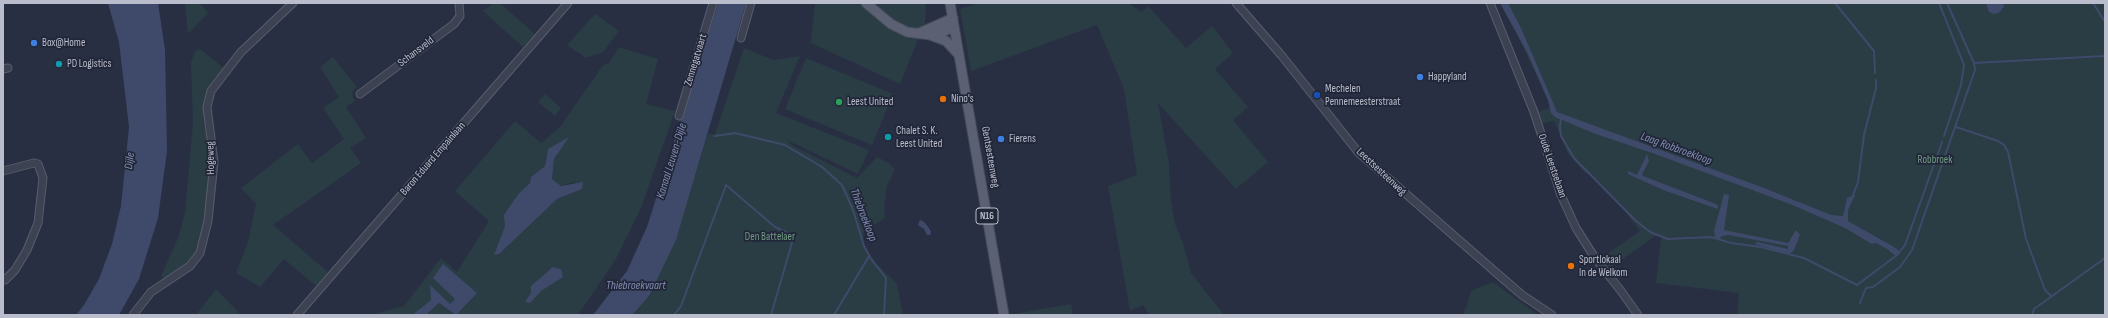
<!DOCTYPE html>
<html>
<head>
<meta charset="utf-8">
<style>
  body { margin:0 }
  #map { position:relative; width:2108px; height:318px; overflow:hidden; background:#282f43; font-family:"Sofia Sans Condensed",sans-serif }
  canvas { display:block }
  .frame { position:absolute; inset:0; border:4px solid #babecc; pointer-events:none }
</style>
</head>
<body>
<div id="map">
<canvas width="2108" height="318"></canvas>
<div class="frame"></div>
</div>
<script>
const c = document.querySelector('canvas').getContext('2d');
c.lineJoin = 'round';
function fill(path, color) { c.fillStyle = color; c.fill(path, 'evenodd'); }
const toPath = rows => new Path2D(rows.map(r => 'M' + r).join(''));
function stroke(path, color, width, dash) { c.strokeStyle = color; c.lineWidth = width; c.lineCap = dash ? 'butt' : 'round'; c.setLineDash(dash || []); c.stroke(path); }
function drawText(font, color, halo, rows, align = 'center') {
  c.font = font + ' "Sofia Sans Condensed",sans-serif'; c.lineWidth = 3.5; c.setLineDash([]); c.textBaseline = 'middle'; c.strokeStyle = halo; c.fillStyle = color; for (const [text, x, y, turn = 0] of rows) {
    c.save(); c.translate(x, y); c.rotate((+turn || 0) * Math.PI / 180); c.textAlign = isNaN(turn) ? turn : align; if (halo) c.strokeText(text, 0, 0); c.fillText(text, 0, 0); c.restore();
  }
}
fill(toPath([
  [185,3,200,3,208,13,188,34],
  [494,3,500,3,535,34,523,47,483,11],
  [815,3,926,3,925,23,900,84,811,43],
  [980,3,1129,3,1141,12,1148,6,1186,48,1212,26,1233,53,1215,69,1248,107,1233,120,1268,162,1236,189,1158,103,1169,164,1171,201,1175,224,1183,243,1191,273,1224,315,1149,315,1143,305,1130,311,1108,186,1137,175,1124,89,1097,25,971,71,960,9],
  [1500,3,2105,3,2105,315,1737,315,1739,293,1656,283,1661,237,1655,236,1610,268,1601,258,1640,231,1623,209,1595,179,1582,170,1568,154,1554,121,1540,124,1537,112,1550,108,1550,105,1518,36],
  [595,14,619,31,603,52,586,58,567,45],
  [619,47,658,59,646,104,675,111,641,208,616,259,578,315,426,315,439,303,456,315,455,299,450,304,431,300,412,315,371,315,404,306,441,258,457,272,489,221,455,191,515,121,541,143,560,127,603,65,609,63],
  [558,155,554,159,552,179,561,186,574,182,582,189,557,199,494,255,519,193,530,183,531,177,545,166,546,156],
  [744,48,773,60,800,56,776,113,869,150,858,174,787,140,793,146,857,178,877,157,889,163,895,169,887,186,884,206,885,218,864,232,863,244,876,263,897,284,903,315,630,315,675,239,708,134,715,134],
  [200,49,225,69,209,91,212,155,205,228,194,259,167,280,161,276,178,238,185,213,193,122,191,62,195,51],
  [333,57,357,87,353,90,352,96,355,101,346,107,366,138,350,148,361,163,273,225,328,272,316,286,284,259,260,287,236,273,248,242,256,204,241,188,298,144,312,163,344,139,323,108,339,97,320,67],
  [806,58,893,94,872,145,785,109],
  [545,94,561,108,555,116,538,102],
  [1493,282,1538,315,1462,315,1466,308,1471,291],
  [216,289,241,315,196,315],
  [1071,304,1073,315,1013,315,1013,314]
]), '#2a3c44');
fill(toPath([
  [108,3,158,3,165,50,167,151,158,218,139,279,119,315,76,315,84,305,99,279,112,244,121,206,129,127,119,42],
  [718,3,746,3,676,240,649,296,632,315,593,315,627,271,647,227],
  [1500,3,1508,3,1521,28,1557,112,1764,188,1831,215,1843,216,1847,198,1855,195,1848,210,1848,221,1894,247,1899,251,1900,254,1896,256,1887,249,1876,243,1872,244,1845,228,1790,204,1655,154,1593,133,1555,117,1551,113,1548,100,1528,54],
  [1986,3,2003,3,2004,6,2000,12,1994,14,1989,12],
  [569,137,554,159,552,179,561,186,583,182,582,189,557,199,499,254,494,255,505,226,504,215,519,193,530,183,531,177,545,166,548,149],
  [1647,154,1649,161,1642,174,1643,176,1716,204,1718,206,1718,209,1663,190,1628,174,1628,171,1637,175],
  [1724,194,1729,195,1724,230,1788,243,1796,230,1800,235,1794,250,1791,253,1787,253,1755,244,1757,242,1788,249,1788,246,1729,235,1722,236,1719,239,1715,237,1714,231],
  [920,220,924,222,929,228,931,232,930,235,927,235,924,229,918,225],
  [443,264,477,293,456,315,439,303,426,315,412,315,431,300,430,285,450,304,455,299,433,278],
  [553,267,561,269,563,277,541,291,530,303,525,302,531,293,531,286]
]), '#3f4a6b');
stroke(toPath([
  [1835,3,1874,51,1875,73],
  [1939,3,1964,65,1961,85,1944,136],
  [2093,3,2105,22],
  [1974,63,2105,56],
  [1561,118,1560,126,1561,136,1574,158,1635,220,1650,232,1668,239,1711,237,1731,243,1761,247,1804,258,1857,285,1897,255,1905,245,1942,142],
  [1956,127,1998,141,2004,145,2008,152,2026,239,2045,290,2051,296],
  [715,136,735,133,785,145,822,167,842,185,853,210,864,246,871,259,886,278,884,315],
  [1852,198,1858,182,1864,135,1876,88,1876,80],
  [1860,303,1866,288,1873,287,1900,267,1912,250,1975,70,1974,63,1947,3],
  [674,315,681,306,726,185,775,227,794,236,771,315],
  [834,315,869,256],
  [2032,315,2034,309,2105,258]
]), '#3f4a6b', 2);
const minor = toPath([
  [1236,3,1282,56,1358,152,1500,276,1522,295,1552,315],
  [1490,3,1534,112,1561,195,1576,228,1595,258,1621,291,1638,315],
  [741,38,751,3],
  [3,69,8,68],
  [360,94,454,24,460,16,459,3],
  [679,116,713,3],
  [3,171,34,163,38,164,43,178,38,223,27,250,15,270,5,280,3,278],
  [133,315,151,292,190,266,200,253,208,221,214,162,207,107,211,91,241,52,293,3],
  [297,315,568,3]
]);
const major = toPath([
  [866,3,891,24,907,32,930,35,943,32,954,26],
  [950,3,1004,315],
  [919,33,953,18],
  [930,35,946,41,959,55]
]);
stroke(minor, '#585d6d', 9);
stroke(major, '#464b5c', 11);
stroke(minor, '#3d4252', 7);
stroke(major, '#5b6172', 9);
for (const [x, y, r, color] of [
  [34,43,4,"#3f7fe0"],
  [59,64,4,"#0f9aa8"],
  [1420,77,4,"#3f7fe0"],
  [1317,95,4,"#1a4fb4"],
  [943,99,4,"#e8710a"],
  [839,102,4,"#2e9e5b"],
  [888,137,4,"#0f9aa8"],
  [1001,139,4,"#3f7fe0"],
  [1571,266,4,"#e8710a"]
]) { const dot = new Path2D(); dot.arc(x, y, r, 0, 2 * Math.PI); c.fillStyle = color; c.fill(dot); stroke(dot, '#212638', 1.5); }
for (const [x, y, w] of [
  [987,216,22]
]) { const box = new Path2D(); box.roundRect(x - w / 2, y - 8, w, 16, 3); c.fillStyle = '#212638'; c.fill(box); stroke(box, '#babecc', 1); }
drawText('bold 10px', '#babecc', null, [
  ["N16",987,216]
]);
drawText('11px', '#babecc', '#212638', [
  ["Box@Home",42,43],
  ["PD Logistics",67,64],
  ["Happyland",1428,77],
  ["Mechelen",1325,89],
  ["Pennemeesterstraat",1325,102],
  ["Nino's",951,99],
  ["Leest United",847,102],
  ["Chalet S. K.",896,131],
  ["Leest United",896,144],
  ["Fierens",1009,139],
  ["Sportlokaal",1579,260],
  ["In de Welkom",1579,273]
], 'left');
drawText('11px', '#babecc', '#212638', [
  ["Schansveld",416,52,-37],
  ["Zennegatvaart",696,60,-73],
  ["Gentsesteenweg",990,157,80],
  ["Hogeweg",211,158,-91],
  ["Baron Eduard Empainlaan",433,159,-49],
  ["Oude Leestsebaan",1552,166,71],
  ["Leestsesteenweg",1381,172,43]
]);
drawText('11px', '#729c83', '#212638', [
  ["Robbroek",1935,160],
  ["Den Battelaer",770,237]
]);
drawText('italic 12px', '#838eb2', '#212638', [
  ["Laag Robbroekloop",1676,149,20],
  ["Dijle",130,161,-83],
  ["Kanaal Leuven-Dijle",672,161,-73],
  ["Thiebroekloop",863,215,69],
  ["Thiebroekvaart",636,286]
]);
</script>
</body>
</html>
